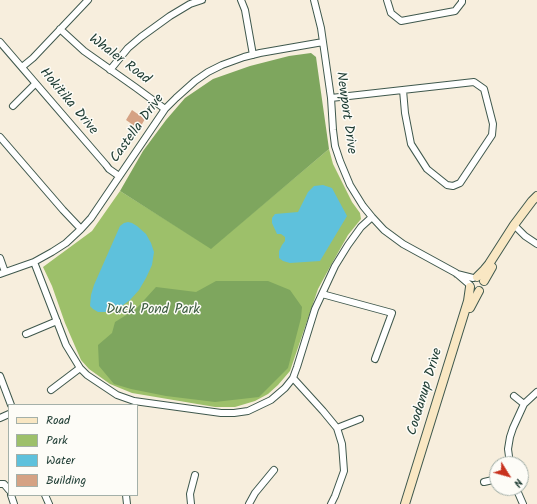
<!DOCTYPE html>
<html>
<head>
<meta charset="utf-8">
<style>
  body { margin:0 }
  #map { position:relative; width:537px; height:504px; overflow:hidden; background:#f7eedd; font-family:Kalam,sans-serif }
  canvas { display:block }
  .legend { position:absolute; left:8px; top:404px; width:130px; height:92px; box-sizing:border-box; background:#fdfcf7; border:1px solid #a4b0a9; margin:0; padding:5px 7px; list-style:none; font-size:12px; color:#1f3d34 }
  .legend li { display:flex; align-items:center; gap:8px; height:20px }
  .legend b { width:20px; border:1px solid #a4b0a9 }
  .north { position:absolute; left:489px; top:456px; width:40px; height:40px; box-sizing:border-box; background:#fdfcf7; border:1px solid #a4b0a9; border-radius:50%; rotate:127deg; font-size:11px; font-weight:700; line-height:16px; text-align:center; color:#1f3d34 }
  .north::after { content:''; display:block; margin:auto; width:14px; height:18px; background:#c8321e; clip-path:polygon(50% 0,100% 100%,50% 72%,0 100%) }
</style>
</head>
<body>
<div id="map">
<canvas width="537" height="504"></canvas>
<ul class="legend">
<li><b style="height:5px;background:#f9e7c3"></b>Road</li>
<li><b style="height:11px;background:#9dc06a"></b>Park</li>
<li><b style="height:11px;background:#5ec1dc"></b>Water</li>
<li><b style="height:11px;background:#d5a284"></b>Building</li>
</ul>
<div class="north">N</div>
</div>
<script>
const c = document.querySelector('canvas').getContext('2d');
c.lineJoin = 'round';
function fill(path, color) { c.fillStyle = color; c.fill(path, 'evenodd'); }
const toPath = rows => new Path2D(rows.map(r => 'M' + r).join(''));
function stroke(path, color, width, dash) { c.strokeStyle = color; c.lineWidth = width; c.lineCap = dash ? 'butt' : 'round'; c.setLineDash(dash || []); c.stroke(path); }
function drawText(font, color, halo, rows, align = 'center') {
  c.font = font + ' Kalam,sans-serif'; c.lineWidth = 3; c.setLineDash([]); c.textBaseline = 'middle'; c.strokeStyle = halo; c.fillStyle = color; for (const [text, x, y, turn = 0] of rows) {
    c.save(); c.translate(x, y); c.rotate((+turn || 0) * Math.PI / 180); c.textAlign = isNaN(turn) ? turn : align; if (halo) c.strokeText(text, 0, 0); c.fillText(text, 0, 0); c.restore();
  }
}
fill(toPath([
  [329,149,333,164,352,202,360,213,361,219,348,235,331,265,318,289,290,371,278,385,268,394,255,401,235,407,215,407,132,393,110,384,89,369,81,360,65,323,52,286,43,267,92,231,120,191,211,248]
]), '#9dc06a');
fill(toPath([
  [311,53,316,57,329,149,211,249,120,191,143,151,166,120,185,98,213,79,250,66,289,56],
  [216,281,268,281,290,290,302,307,301,318,288,368,259,397,215,402,166,396,131,389,114,384,99,366,98,345,112,333,115,322,136,309,156,287,196,292]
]), '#7ea65e');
fill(toPath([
  [323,185,332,188,347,216,320,261,290,263,283,261,279,258,279,251,282,245,285,241,285,237,281,234,277,234,272,223,272,218,275,214,298,212,308,192,314,186],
  [128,222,132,223,137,226,146,234,151,243,154,252,152,265,146,278,139,290,130,300,119,308,108,312,98,312,93,309,90,306,91,295,94,285,120,226,124,223]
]), '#5ec1dc');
fill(toPath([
  [132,110,145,119,139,129,126,120]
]), '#d5a284');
const minor = toPath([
  [241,0,245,10,253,55],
  [314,0,321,28,331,98,333,130,335,146,340,161,350,185,363,206,372,217,384,230,403,244,456,273,470,285],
  [387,0,391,13,401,21,455,11,462,2,462,0],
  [60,29,84,51,135,87,165,109],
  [0,42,106,165,109,169,119,176],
  [22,67,33,58,88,0],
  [110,70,128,48,141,37,170,16,190,4,202,0],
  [331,98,474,82,484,89,493,124,492,135,460,183,453,186,447,185,427,169,411,144,405,113,403,90],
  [13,106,35,84],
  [0,137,63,210,81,229],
  [514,225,525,236,537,244],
  [0,258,5,272],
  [34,262,66,345,80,368,87,375,117,395,134,401,221,413,234,413,248,411,271,400,285,388,293,378,297,367,315,309,322,294,335,266,348,245,361,227,372,217],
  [0,274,34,262,52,252,66,243,81,229,91,218,165,109,176,98,195,81,208,72,222,65,244,57,260,53,323,42],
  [457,274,473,278],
  [322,294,392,313,375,359],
  [26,334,57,321],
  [0,376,11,405],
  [293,378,323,411,337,428,342,444,344,471,335,496,331,504],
  [51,390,80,368],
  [514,396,524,404],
  [0,418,9,414],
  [337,428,360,419],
  [510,464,508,449,510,437,513,428,524,404,537,392],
  [484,482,497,479],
  [0,484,4,484,9,490],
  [516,488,523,504],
  [11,495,14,504],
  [45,495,49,504],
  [126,495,127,504],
  [191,504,190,494,195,475],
  [249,504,255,493,274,470]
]);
const secondary = toPath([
  [477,277,484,270,489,264,514,225,532,201,537,196],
  [484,281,492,267],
  [470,308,479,291],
  [405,504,468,301,470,287]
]);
stroke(minor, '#3f584d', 8);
stroke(secondary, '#3f584d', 10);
stroke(minor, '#fff', 6);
stroke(secondary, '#f9e7c3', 8);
drawText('14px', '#1f3d34', '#fdfcf7', [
  ["Whaler Road",119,60,37],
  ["Hokitika Drive",68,102,50],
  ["Newport Drive",345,113,82],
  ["Castella Drive",138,129,-54],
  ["Coodanup Drive",426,392,-73]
]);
drawText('14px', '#3e5e42', '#fdfcf7', [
  ["Duck Pond Park",153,311]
]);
</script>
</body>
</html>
